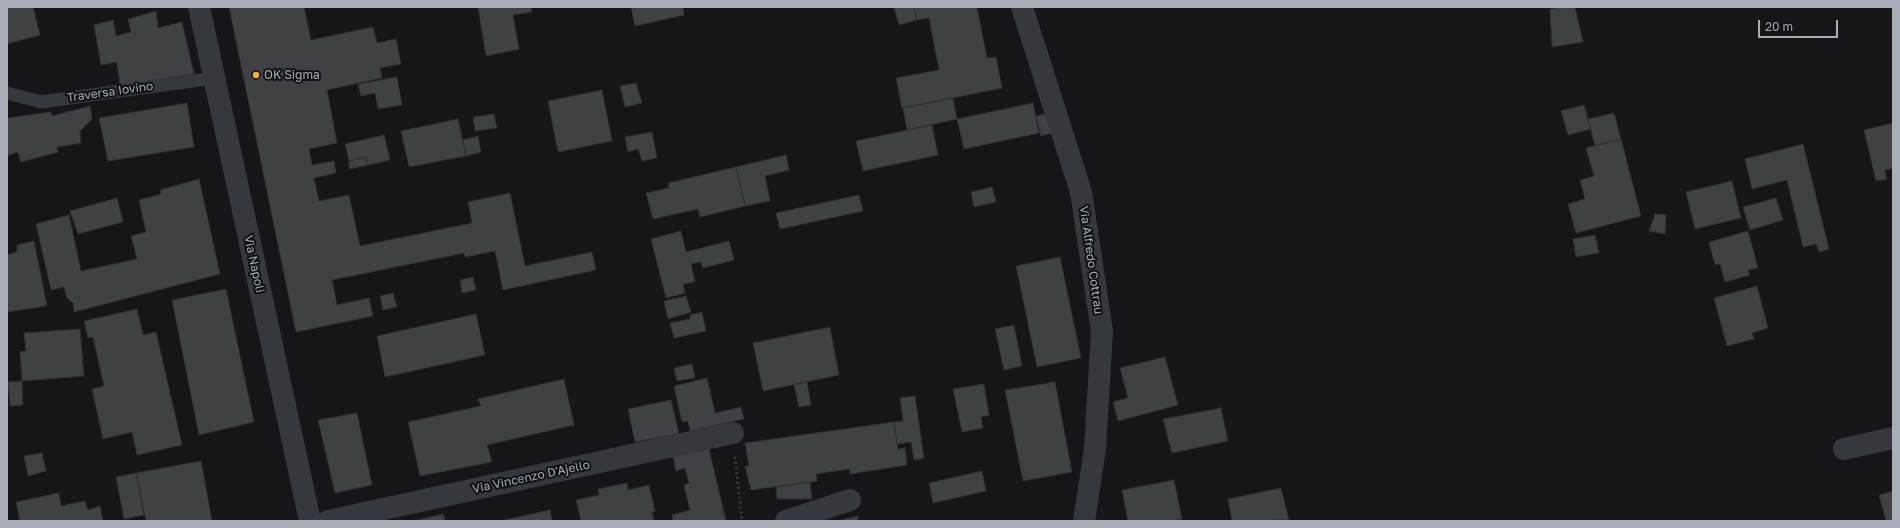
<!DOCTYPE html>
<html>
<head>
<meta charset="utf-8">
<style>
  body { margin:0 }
  #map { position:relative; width:1900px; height:528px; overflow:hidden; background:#161618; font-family:"Golos Text",sans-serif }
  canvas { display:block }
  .frame { position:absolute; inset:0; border:8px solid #a8adb8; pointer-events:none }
  .scale { position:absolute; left:1758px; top:20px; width:80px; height:18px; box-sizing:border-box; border:2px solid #a8adb8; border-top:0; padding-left:5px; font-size:12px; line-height:14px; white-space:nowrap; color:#a8adb8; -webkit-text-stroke:3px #111113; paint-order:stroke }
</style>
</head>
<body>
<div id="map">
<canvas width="1900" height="528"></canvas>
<div class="frame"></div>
<div class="scale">20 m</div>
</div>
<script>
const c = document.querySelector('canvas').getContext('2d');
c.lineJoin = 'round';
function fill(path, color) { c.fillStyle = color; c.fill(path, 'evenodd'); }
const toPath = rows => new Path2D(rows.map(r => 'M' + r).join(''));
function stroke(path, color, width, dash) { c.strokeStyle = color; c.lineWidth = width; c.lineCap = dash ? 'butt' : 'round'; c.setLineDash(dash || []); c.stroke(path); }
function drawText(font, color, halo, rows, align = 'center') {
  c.font = font + ' "Golos Text",sans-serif'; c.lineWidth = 4; c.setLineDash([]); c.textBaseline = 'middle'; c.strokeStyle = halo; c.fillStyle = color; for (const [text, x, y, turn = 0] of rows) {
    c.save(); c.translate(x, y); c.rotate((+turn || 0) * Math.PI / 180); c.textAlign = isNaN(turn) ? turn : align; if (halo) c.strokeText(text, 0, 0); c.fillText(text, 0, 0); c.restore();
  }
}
const building = toPath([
  [7,7,33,7,40,35,7,44,7,7],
  [229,7,304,7,311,40,373,27,377,43,396,39,401,64,380,68,382,78,327,90,337,143,309,149,312,165,334,161,336,173,314,178,319,201,349,195,360,246,472,223,468,202,510,193,525,266,592,252,596,270,503,290,495,251,465,257,464,253,332,280,337,305,369,298,373,316,296,332,229,7],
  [478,7,531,7,532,12,513,15,519,49,486,56,478,7],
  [631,7,683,7,684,15,635,26,631,7],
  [894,7,914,7,917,20,899,25,894,7],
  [914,7,977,7,987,58,996,57,1002,88,902,108,896,78,939,70,929,18,917,20,914,7],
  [1561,7,1575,7,1583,42,1552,47,1550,9,1561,7],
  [156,11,158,28,182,22,194,74,120,86,117,62,101,65,94,25,113,20,116,36,131,32,128,19,156,11],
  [397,77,402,105,378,109,375,93,361,96,358,84,397,77],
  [636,83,642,103,625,107,620,86,636,83],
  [602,90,612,141,558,152,548,101,602,90],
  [953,98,957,119,907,130,903,108,953,98],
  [187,103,194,147,108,161,99,118,187,103],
  [1033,103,1039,133,964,149,957,119,1033,103],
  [1584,105,1591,129,1568,135,1561,111,1584,105],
  [90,106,92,119,80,131,81,143,57,147,58,152,21,162,18,152,7,156,7,118,51,112,52,116,90,106],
  [1050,113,1055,132,1041,136,1036,116,1050,113],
  [1614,113,1621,139,1595,146,1588,119,1614,113],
  [494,114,497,128,475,131,473,117,494,114],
  [458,119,466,156,409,167,401,131,458,119],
  [1893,123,1893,168,1885,170,1887,179,1876,181,1864,130,1893,123],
  [932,125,938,155,863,171,856,141,932,125],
  [652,132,657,158,642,161,638,149,628,152,625,137,652,132],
  [384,135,390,160,368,165,366,157,349,161,345,144,384,135],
  [478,136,481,152,466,156,463,140,478,136],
  [1621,139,1641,216,1576,233,1568,204,1585,199,1580,180,1594,176,1586,148,1621,139],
  [1803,144,1829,249,1819,252,1816,244,1803,247,1787,180,1752,189,1745,159,1803,144],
  [786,155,789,170,765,176,770,201,745,206,736,167,786,155],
  [366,157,368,165,349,169,349,161,366,157],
  [736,167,745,206,700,217,698,209,653,219,646,193,669,188,668,183,736,167],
  [199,179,220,274,74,312,73,303,67,298,64,287,51,290,36,224,69,215,81,271,137,259,131,236,146,232,139,200,161,194,160,190,199,179],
  [1732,181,1741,218,1695,229,1686,192,1732,181],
  [992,187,996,202,974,207,971,192,992,187],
  [859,195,863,211,780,229,776,213,859,195],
  [117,198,123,222,78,234,70,211,117,198],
  [1776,198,1783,220,1750,230,1743,207,1776,198],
  [1655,214,1666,215,1665,234,1649,231,1655,214],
  [681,231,686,252,729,241,734,260,703,268,701,262,691,264,695,282,683,284,685,293,666,298,651,239,681,231],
  [1748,231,1758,268,1748,270,1750,275,1725,282,1720,264,1715,265,1709,242,1748,231],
  [1595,235,1599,253,1576,257,1573,239,1595,235],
  [34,241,47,306,7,312,7,255,17,252,17,245,34,241],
  [1060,257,1081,358,1037,367,1016,266,1060,257],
  [473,277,476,290,462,293,460,280,473,277],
  [1757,286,1768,328,1752,333,1754,339,1727,346,1714,298,1757,286],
  [226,289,254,422,199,435,172,300,226,289],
  [393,293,397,307,383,310,380,296,393,293],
  [686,296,691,312,668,319,664,301,686,296],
  [137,309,143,335,156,332,182,445,137,455,132,432,103,439,92,389,104,386,93,337,88,338,84,321,137,309],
  [702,312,706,331,674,338,670,323,690,319,690,315,702,312],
  [476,314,485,355,385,377,377,336,476,314],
  [1014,325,1022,366,1004,370,995,329,1014,325],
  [830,327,839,375,763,391,753,343,830,327],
  [80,329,84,376,22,381,20,352,26,351,24,333,80,329],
  [1165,357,1178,405,1118,421,1113,402,1128,398,1120,368,1165,357],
  [692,364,695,378,677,381,674,368,692,364],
  [707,378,715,413,741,407,744,419,690,431,688,421,682,422,674,386,707,378],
  [564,379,574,425,487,445,492,462,420,476,408,422,481,406,478,399,564,379],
  [22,381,23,405,10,406,8,382,22,381],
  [807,382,811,405,799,407,794,384,807,382],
  [1055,382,1072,472,1023,481,1005,390,1055,382],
  [984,384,989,415,981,417,983,428,962,432,953,389,984,384],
  [915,396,924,458,914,460,911,442,897,444,894,422,903,421,900,398,915,396],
  [671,400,679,434,635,442,628,409,671,400],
  [1221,408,1228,441,1172,453,1163,419,1221,408],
  [357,413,372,485,335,493,318,420,357,413],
  [894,422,898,449,905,448,907,465,850,474,850,469,816,474,817,481,751,490,745,466,749,466,745,443,894,422],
  [709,449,726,521,673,521,672,515,690,510,684,485,689,483,685,468,676,471,673,456,709,449],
  [42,453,46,471,28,476,24,456,42,453],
  [201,461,212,521,146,521,136,473,201,461],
  [982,471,986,491,933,503,929,483,982,471],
  [136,473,144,515,124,519,116,477,136,473],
  [1174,480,1182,519,1170,521,1128,521,1122,490,1174,480],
  [810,482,812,499,777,499,776,487,810,482],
  [627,483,628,490,649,485,655,511,652,512,654,521,581,521,576,500,599,495,598,489,627,483],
  [1281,488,1289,520,1232,521,1228,499,1281,488],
  [1893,491,1893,521,1886,521,1879,495,1893,491],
  [59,493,61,506,85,501,88,510,100,506,103,521,20,521,16,502,59,493],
  [550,510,552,521,500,521,550,510],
  [443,514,445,521,414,521,443,514],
  [858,516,858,521,837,521,858,516]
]);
fill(building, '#404145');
stroke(building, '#303034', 1);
stroke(toPath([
  [735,457,742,521]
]), '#3d3f44', 2.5, [2, 3]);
stroke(toPath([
  [7,93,41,102,214,78]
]), '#37383d', 13);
stroke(toPath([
  [1022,7,1081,192,1102,331,1095,449,1084,521],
  [1844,449,1893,438],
  [328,521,733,433],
  [786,521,850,500]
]), '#37383d', 22);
stroke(toPath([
  [199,7,310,521]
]), '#37383d', 22);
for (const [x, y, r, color] of [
  [256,75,4,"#f2b134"]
]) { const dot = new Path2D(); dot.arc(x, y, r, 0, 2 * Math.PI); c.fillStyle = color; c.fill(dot); stroke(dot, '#111113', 1.5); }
drawText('12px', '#a8adb8', '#111113', [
  ["OK Sigma",264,75]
], 'left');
drawText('12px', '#a8adb8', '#111113', [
  ["Traversa Iovino",110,92,-8],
  ["Via Alfredo Cottrau",1091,260,82],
  ["Via Napoli",254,264,78],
  ["Via Vincenzo D'Ajello",531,477,-12]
]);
</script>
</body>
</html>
